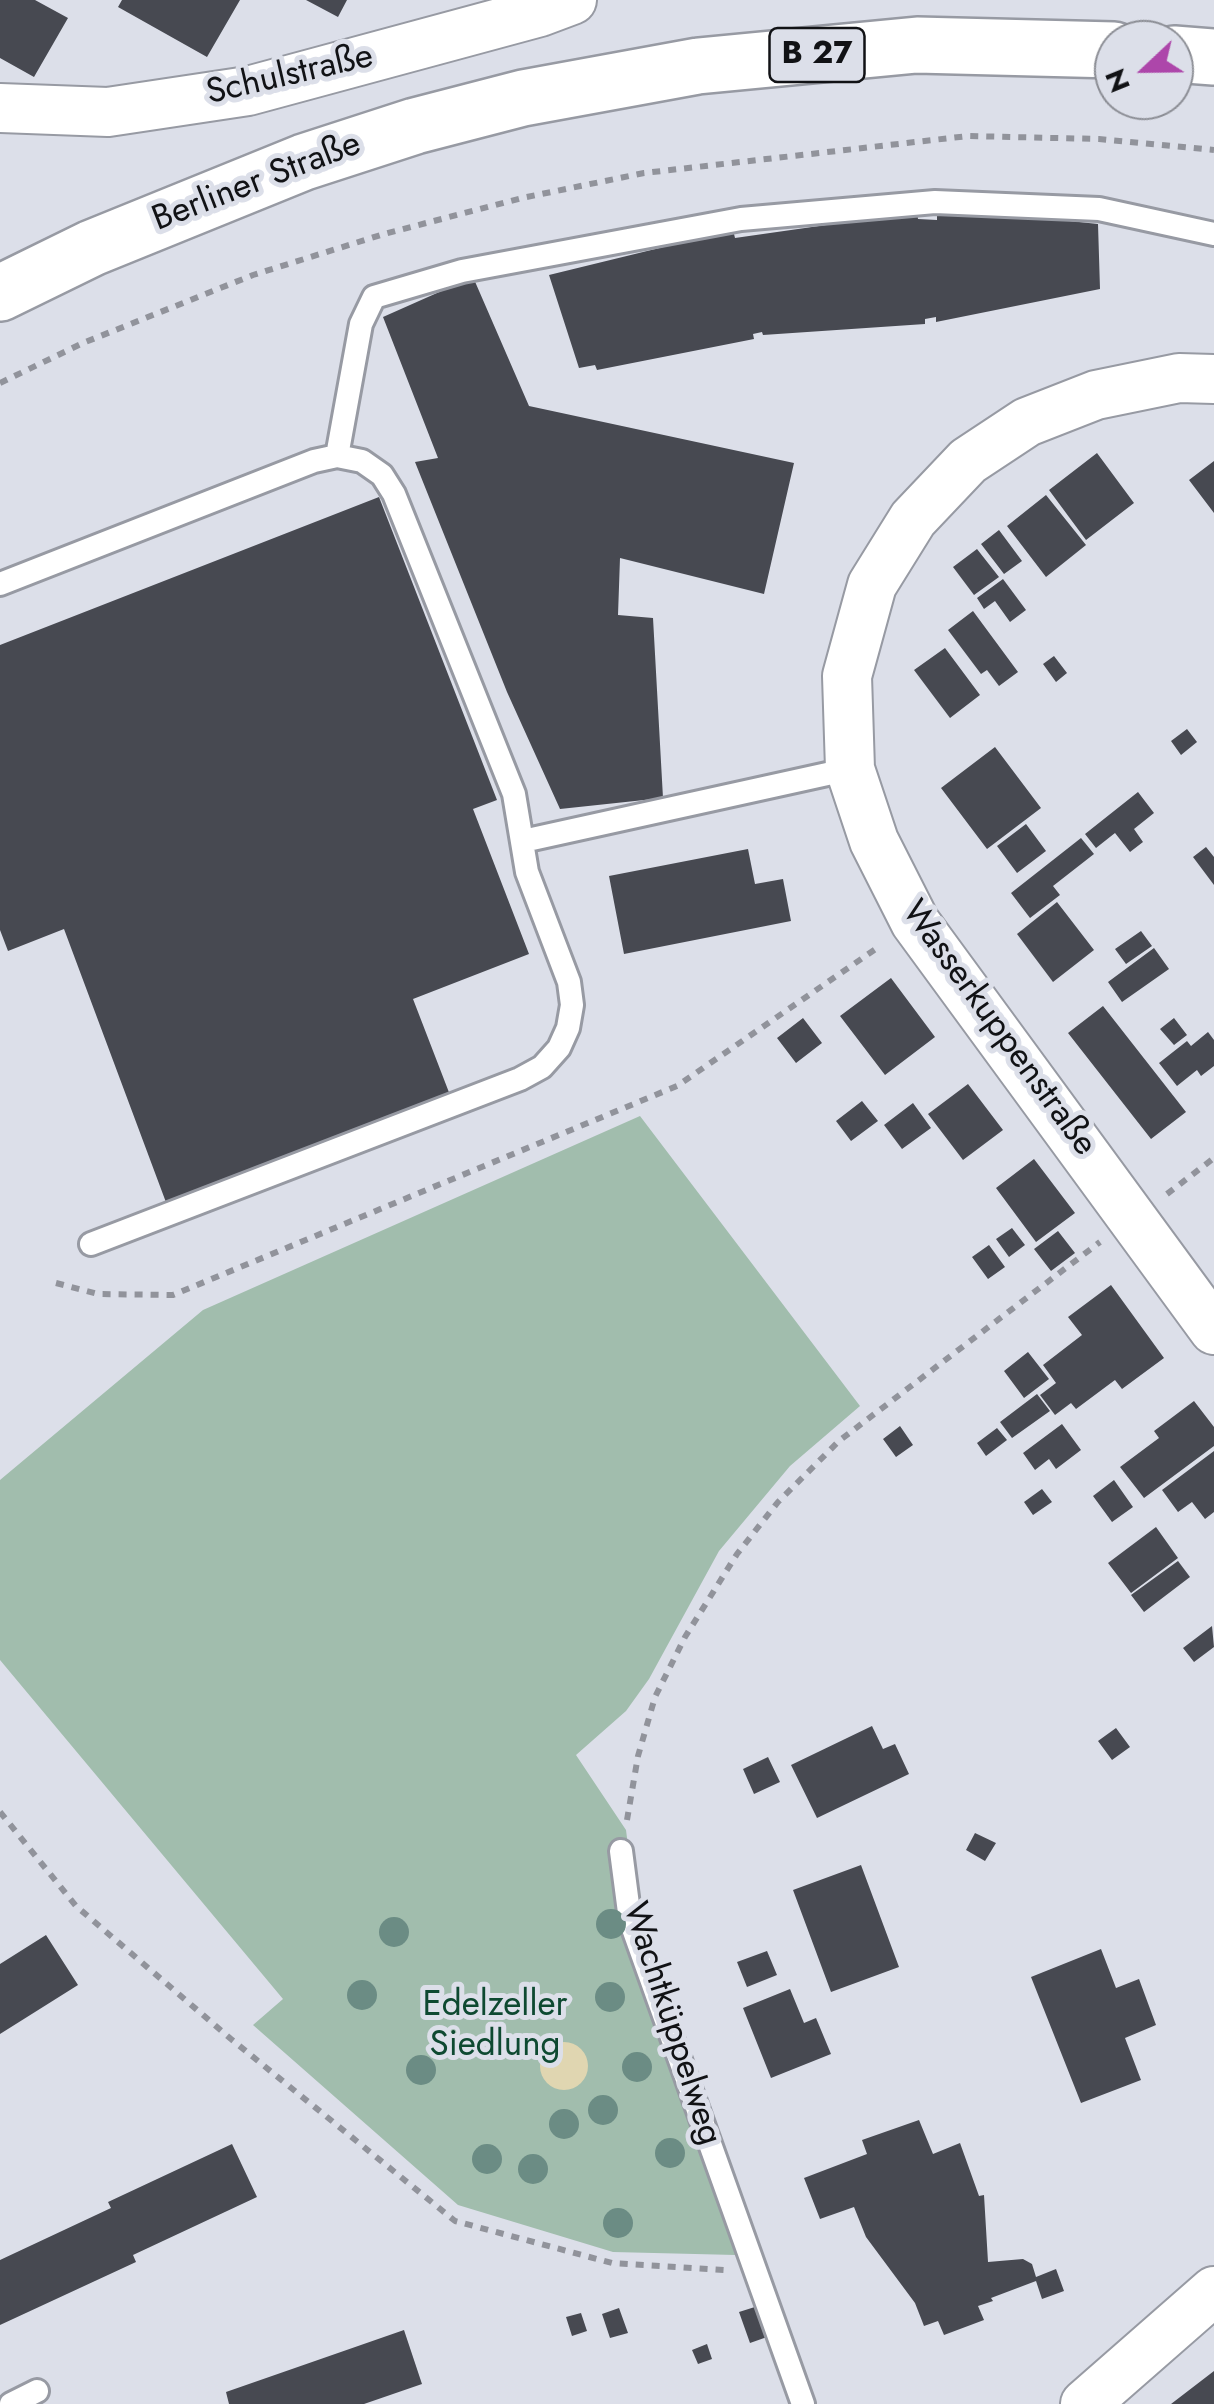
<!DOCTYPE html>
<html>
<head>
<meta charset="utf-8">
<style>
  body { margin:0 }
  #map { position:relative; width:1214px; height:2404px; overflow:hidden; background:#dcdfe9; font-family:Jost,sans-serif }
  canvas { display:block }
  .north { position:absolute; left:1094px; top:20px; width:100px; height:100px; box-sizing:border-box; background:#dcdfe9; border:2px solid #8b8d94; border-radius:50%; rotate:248deg; font-size:28px; font-weight:700; line-height:40px; text-align:center; color:#111215 }
  .north::after { content:''; display:block; margin:auto; width:35px; height:45px; background:#ad46aa; clip-path:polygon(50% 0,100% 100%,50% 72%,0 100%) }
</style>
</head>
<body>
<div id="map">
<canvas width="1214" height="2404"></canvas>
<div class="north">N</div>
</div>
<script>
const c = document.querySelector('canvas').getContext('2d');
c.lineJoin = 'round';
function fill(path, color) { c.fillStyle = color; c.fill(path, 'evenodd'); }
const toPath = rows => new Path2D(rows.map(r => 'M' + r).join(''));
function stroke(path, color, width, dash) { c.strokeStyle = color; c.lineWidth = width; c.lineCap = dash ? 'butt' : 'round'; c.setLineDash(dash || []); c.stroke(path); }
function drawText(font, color, halo, rows, align = 'center') {
  c.font = font + ' Jost,sans-serif'; c.lineWidth = 10; c.setLineDash([]); c.textBaseline = 'middle'; c.strokeStyle = halo; c.fillStyle = color; for (const [text, x, y, turn = 0] of rows) {
    c.save(); c.translate(x, y); c.rotate((+turn || 0) * Math.PI / 180); c.textAlign = isNaN(turn) ? turn : align; if (halo) c.strokeText(text, 0, 0); c.fillText(text, 0, 0); c.restore();
  }
}
fill(toPath([
  [640,1116,860,1406,790,1466,719,1551,649,1679,626,1711,576,1755,626,1830,644,1971,736,2255,613,2252,458,2205,253,2025,283,1999,0,1660,0,1480,203,1310]
]), '#a1bdad');
fill(toPath([
  '540 2066a24 24 0 1 1 48 0a24 24 0 1 1-48 0Z'
]), '#e0d6b1');
fill(toPath([
  [0,0,35,0,68,18,34,77,0,58],
  [122,0,240,0,207,57,118,7],
  [306,0,347,0,338,17],
  [937,207,1098,224,1100,289,936,322,936,317,925,319,925,324,763,335,762,332,753,334,754,339,597,370,595,365,579,368,549,275,733,230,735,238,917,212,918,219,937,220],
  [473,277,529,406,794,463,764,594,620,558,618,615,653,618,663,798,560,809,507,692,415,462,438,458,383,317],
  [1097,453,1134,503,1086,540,1049,490],
  [1214,461,1214,513,1189,480],
  [1046,495,1086,545,1046,577,1007,526],
  [379,497,497,800,473,809,529,954,413,999,450,1095,167,1205,64,929,8,951,0,930,0,645],
  [999,530,1022,561,1004,574,981,544],
  [977,549,999,577,974,595,953,567],
  [1003,579,1026,610,1010,622,995,601,984,609,977,598],
  [973,611,1018,672,999,686,987,670,981,674,948,630],
  [945,648,980,695,950,718,914,670],
  [1054,656,1067,673,1056,682,1043,664],
  [1187,729,1197,742,1181,755,1171,741],
  [995,747,1041,808,987,849,941,788],
  [1138,792,1154,813,1134,829,1143,842,1130,852,1115,833,1096,848,1085,834],
  [1026,824,1046,851,1017,873,997,846],
  [1081,838,1094,854,1053,886,1060,895,1030,918,1011,893],
  [1206,847,1214,857,1214,885,1193,857],
  [748,849,755,884,783,879,791,921,624,954,609,876],
  [1057,902,1094,950,1053,982,1017,934],
  [1141,931,1152,946,1126,964,1115,949],
  [1154,948,1169,969,1122,1002,1108,982],
  [891,978,935,1037,885,1075,840,1016],
  [1103,1006,1186,1112,1151,1139,1068,1033],
  [803,1018,822,1043,796,1063,777,1038],
  [1174,1018,1187,1035,1174,1045,1160,1029],
  [1208,1032,1214,1040,1214,1066,1201,1076,1197,1070,1177,1086,1159,1063,1187,1041,1191,1046],
  [968,1084,1003,1130,963,1160,928,1114],
  [862,1101,878,1121,851,1141,836,1121],
  [913,1103,931,1128,902,1149,884,1125],
  [1034,1159,1075,1213,1036,1242,996,1188],
  [1012,1228,1025,1245,1009,1257,996,1239],
  [1058,1231,1075,1253,1051,1271,1034,1249],
  [989,1245,1005,1267,988,1279,972,1257],
  [1111,1285,1164,1358,1122,1389,1115,1380,1076,1409,1071,1403,1055,1415,1040,1395,1056,1383,1043,1365,1082,1335,1068,1317],
  [1028,1352,1049,1379,1024,1398,1004,1371],
  [1037,1394,1050,1411,1012,1438,1000,1422],
  [1194,1401,1214,1427,1214,1446,1144,1498,1120,1467,1159,1438,1154,1431],
  [1062,1424,1081,1450,1056,1469,1049,1459,1035,1470,1023,1453],
  [900,1426,913,1445,896,1457,883,1439],
  [997,1428,1007,1440,986,1456,977,1443],
  [1214,1451,1214,1512,1205,1519,1192,1502,1178,1512,1162,1490],
  [1114,1480,1133,1507,1112,1522,1093,1496],
  [1042,1489,1052,1502,1033,1515,1024,1502],
  [1156,1527,1178,1558,1131,1593,1108,1563],
  [1178,1561,1190,1577,1144,1612,1131,1595],
  [1212,1626,1214,1647,1194,1662,1183,1648],
  [872,1726,883,1749,895,1744,909,1774,817,1818,791,1765],
  [1116,1728,1130,1747,1112,1760,1098,1741],
  [768,1757,780,1782,754,1794,743,1769],
  [975,1833,996,1843,985,1861,966,1850],
  [861,1865,899,1967,831,1992,793,1890],
  [46,1935,78,1985,0,2034,0,1964],
  [1101,1949,1116,1988,1139,1979,1156,2025,1125,2038,1141,2080,1081,2103,1031,1977],
  [767,1951,777,1975,747,1987,737,1962],
  [790,1989,804,2023,816,2018,831,2054,771,2078,743,2008],
  [919,2120,933,2154,960,2143,979,2196,984,2195,988,2262,1023,2259,1032,2264,1036,2277,1056,2269,1064,2291,1042,2299,1036,2281,991,2298,993,2301,978,2306,984,2320,944,2335,938,2321,924,2326,915,2303,866,2237,854,2207,820,2219,804,2178,867,2154,862,2140],
  [232,2144,257,2197,133,2255,136,2262,0,2325,0,2260,111,2208,108,2202],
  [758,2306,767,2337,750,2343,739,2312],
  [619,2308,628,2333,610,2338,602,2314],
  [581,2313,587,2331,572,2336,566,2317],
  [404,2330,422,2384,364,2404,229,2404,226,2392],
  [707,2344,712,2359,698,2364,692,2350],
  [1214,2371,1214,2404,1171,2404]
]), '#474951');
const service = toPath([
  [337,456,361,324,374,297,462,271,741,219,935,202,1099,209,1214,234],
  [0,584,314,461,337,456,362,461,382,475,394,494,514,794,527,872,569,982,572,1005,568,1028,559,1048,542,1067,520,1079,91,1244],
  [523,841,850,769],
  [621,1851,630,1920,803,2404],
  [11,2404,37,2391]
]);
const minor = toPath([
  [0,108,108,112,248,91,540,12,572,0],
  [1214,379,1179,378,1096,395,1027,422,968,461,913,519,872,585,847,676,850,769,874,841,915,922,1214,1330],
  [1085,2404,1214,2291]
]);
const trunk = toPath([
  [1174,54,1214,57],
  [0,293,92,248,304,162,415,126,523,98,698,66,917,45,1114,50]
]);
stroke(service, '#979aa3', 28);
stroke(minor, '#979aa3', 52);
stroke(trunk, '#979aa3', 60);
stroke(toPath([
  [0,383,83,343,253,275,384,234,522,198,644,173,968,136,1099,139,1214,150],
  [1167,1194,1214,1158],
  [56,1283,98,1294,173,1295,677,1086,880,946],
  [0,1812,76,1906,231,2039,455,2221,612,2263,725,2270],
  [627,1820,638,1756,655,1697,685,1637,737,1554,778,1502,839,1441,1100,1242]
]), '#91939b', 6, [8, 8]);
stroke(service, '#fff', 22);
stroke(minor, '#fff', 48);
stroke(trunk, '#fff', 55);
c.fillStyle = '#6b8c84';
for (const [x, y] of [
  [611,1924],
  [394,1932],
  [362,1995],
  [610,1997],
  [637,2067],
  [421,2070],
  [603,2110],
  [564,2124],
  [670,2153],
  [487,2159],
  [533,2169],
  [618,2223]
]) { c.beginPath(); c.arc(x, y, 15, 0, 2 * Math.PI); c.fill(); }
for (const [x, y, w] of [
  [817,55,95]
]) { const box = new Path2D(); box.roundRect(x - w / 2, y - 27, w, 54, 8); c.fillStyle = '#dcdfe9'; c.fill(box); stroke(box, '#111215', 2.5); }
drawText('bold 32px', '#111215', null, [
  ["B 27",817,55]
]);
drawText('35px', '#111215', '#dcdfe9', [
  ["Schulstraße",290,76,-13],
  ["Berliner Straße",257,183,-21],
  ["Wasserkuppenstraße",998,1029,54],
  ["Wachtküppelweg",671,2024,72]
]);
drawText('35px', '#0e4931', '#dcdfe9', [
  ["Edelzeller",495,2007],
  ["Siedlung",495,2047]
]);
</script>
</body>
</html>
